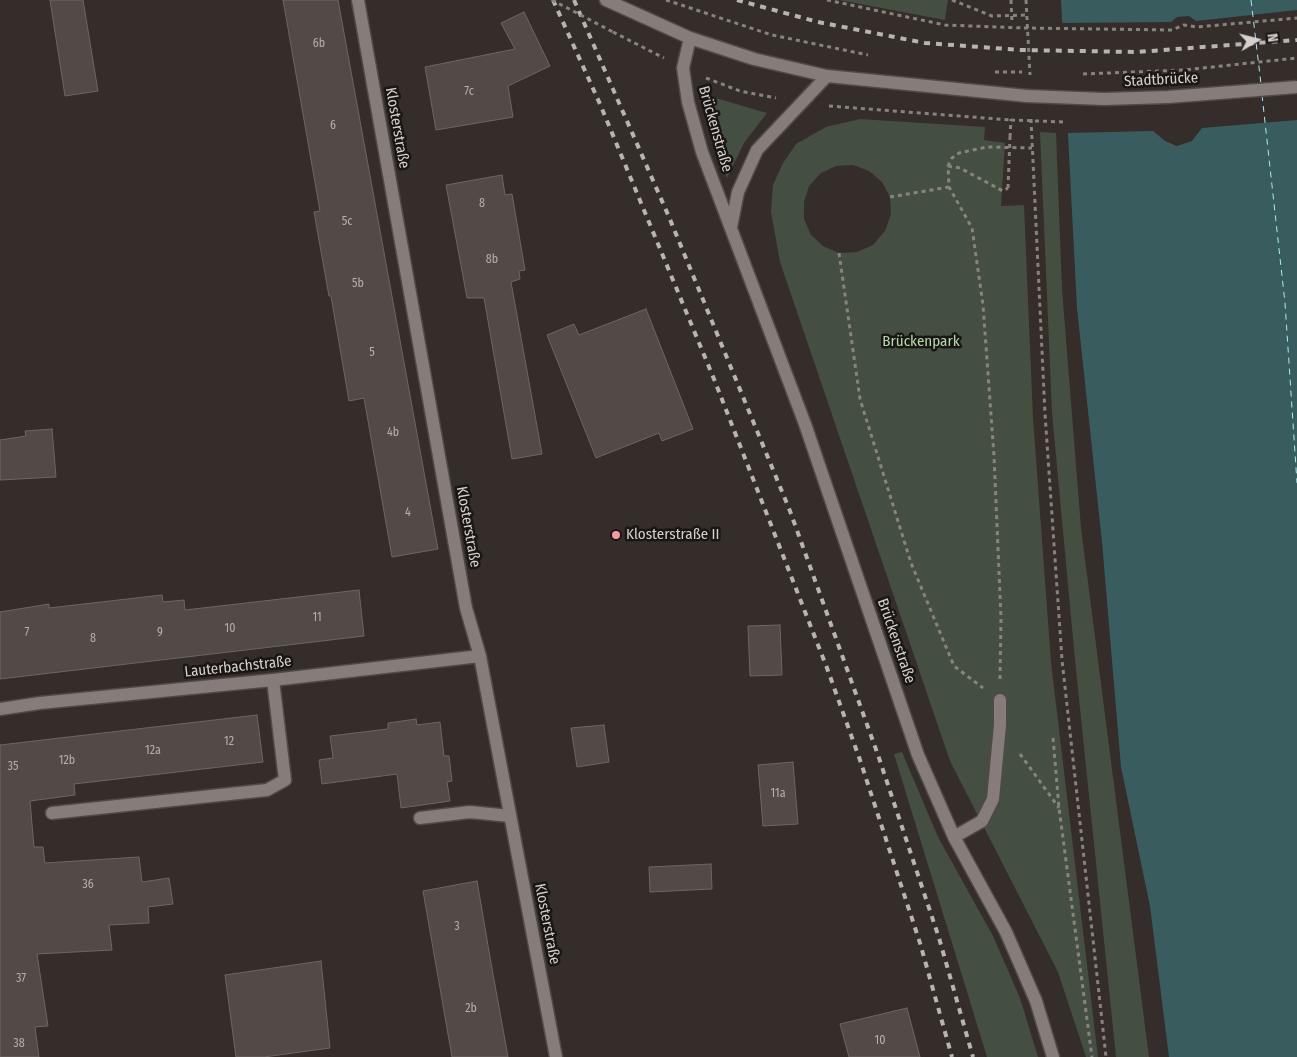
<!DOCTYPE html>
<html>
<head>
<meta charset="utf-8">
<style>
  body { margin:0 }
  #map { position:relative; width:1297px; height:1057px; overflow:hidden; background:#342d2a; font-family:"Fira Sans Condensed",sans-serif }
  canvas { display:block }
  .north { position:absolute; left:1232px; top:15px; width:50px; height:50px; -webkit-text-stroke:4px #191614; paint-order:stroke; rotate:82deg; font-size:14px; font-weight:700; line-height:20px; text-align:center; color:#d6d1cf }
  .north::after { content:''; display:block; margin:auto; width:18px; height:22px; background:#d6d1cf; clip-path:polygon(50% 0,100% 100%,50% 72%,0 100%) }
</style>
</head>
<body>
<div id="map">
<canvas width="1297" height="1057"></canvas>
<div class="north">N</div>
</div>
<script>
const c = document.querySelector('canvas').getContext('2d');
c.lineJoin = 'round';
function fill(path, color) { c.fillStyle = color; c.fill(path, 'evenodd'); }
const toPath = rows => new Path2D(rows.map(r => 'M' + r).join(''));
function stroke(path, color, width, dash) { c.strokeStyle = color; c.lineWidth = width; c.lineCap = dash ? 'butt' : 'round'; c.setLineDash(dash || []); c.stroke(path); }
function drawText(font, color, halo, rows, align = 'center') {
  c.font = font + ' "Fira Sans Condensed",sans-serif'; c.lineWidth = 5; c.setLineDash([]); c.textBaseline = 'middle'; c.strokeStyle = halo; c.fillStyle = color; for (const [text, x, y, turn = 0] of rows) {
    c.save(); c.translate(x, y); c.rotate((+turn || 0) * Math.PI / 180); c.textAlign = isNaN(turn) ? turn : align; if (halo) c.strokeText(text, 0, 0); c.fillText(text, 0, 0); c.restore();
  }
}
fill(toPath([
  [839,0,948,0,945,20],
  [702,94,767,113,744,143,727,178,710,132],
  [860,119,985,127,984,140,1005,143,1001,206,1024,205,1033,418,1051,662,1098,1057,1086,1057,1058,972,950,761,780,262,771,212,773,185,783,163,796,144,826,127],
  [853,165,869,171,882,182,890,197,891,214,885,231,873,245,857,252,839,253,823,246,811,235,804,219,804,202,809,186,821,173,836,166],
  [1040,132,1056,133,1062,289,1081,528,1149,1057,1116,1057,1075,660,1052,413],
  [902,752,938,837,993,936,1020,998,1038,1057,987,1057,894,754]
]), '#444f42');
fill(toPath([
  [1061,0,1297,0,1297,1057,1169,1057,1150,906,1121,767,1102,542,1077,308]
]), '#395d5f');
fill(toPath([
  [1297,10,1297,120,1202,128,1192,141,1177,146,1165,141,1153,131,1066,133,1060,23,1171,22,1177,17,1189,16,1196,21]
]), '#342d2a');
stroke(toPath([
  [1251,0,1261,84],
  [1262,95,1285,303,1297,483]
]), '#a4edf0', 1, [6, 5]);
const building = toPath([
  [50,0,83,0,98,91,65,96,50,0],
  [283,0,338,0,438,549,392,557,364,398,349,401,331,296,329,296,317,229,314,212,320,211,283,0],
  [524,12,550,66,508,86,513,117,436,130,425,67,515,49,501,23,524,12],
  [502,175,505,195,512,194,525,270,519,271,520,279,511,282,542,454,512,459,484,298,467,298,446,185,502,175],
  [646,309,693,429,662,441,659,433,596,458,547,335,574,324,579,335,646,309],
  [52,429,56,477,0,480,0,440,26,436,25,431,52,429],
  [359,590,364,636,0,679,0,612,49,604,49,608,162,595,163,602,184,600,185,610,359,590],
  [780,625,782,675,750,676,748,626,780,625],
  [257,715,263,762,74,784,75,795,30,801,34,847,43,847,45,863,139,857,142,882,169,878,173,904,148,907,149,923,109,925,112,950,37,954,48,1026,35,1027,39,1057,0,1057,0,745,257,715],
  [416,719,417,725,440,722,444,756,449,756,452,781,447,782,450,801,401,808,397,774,322,784,319,760,333,758,330,736,388,729,388,723,416,719],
  [604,725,609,762,577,767,571,728,604,725],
  [793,762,798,824,763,826,758,765,793,762],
  [711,864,712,889,650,892,649,867,711,864],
  [477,881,491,963,508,1057,452,1057,423,891,477,881],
  [321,961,330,1048,264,1057,236,1057,225,975,321,961],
  [907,1008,920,1057,849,1057,840,1024,907,1008]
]);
fill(building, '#524a47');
stroke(building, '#6f6662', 1);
const lane = toPath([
  [52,813,267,790,285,780,273,680],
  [420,818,470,812,510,816],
  [954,837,982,821,993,799,1000,725,1000,700]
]);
const street = toPath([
  [358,0,466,608,480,656,556,1057],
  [690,38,683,68,688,102,702,152,805,424,918,755,954,837,1006,932,1036,1001,1053,1057],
  [731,227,738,192,757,150,827,76],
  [0,709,40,703,273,680,480,656]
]);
const secondary = toPath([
  [606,0,690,38,754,59,827,76,1027,96]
]);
stroke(lane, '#504a47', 15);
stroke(street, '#504a47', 15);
stroke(secondary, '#504a47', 15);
stroke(toPath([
  [666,0,772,35,868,55],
  [827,0,945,25,1024,28],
  [952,0,992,16,1028,15],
  [1026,0,1030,75],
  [613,32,664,58],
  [706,78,740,91,776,98],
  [829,106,1011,120],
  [1031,119,1045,414,1062,660,1106,1057],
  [1010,137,1011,119],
  [948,166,960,168,1003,191,1008,188],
  [890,197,949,187],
  [839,253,860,399,911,563,954,666,983,688],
  [1000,679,1001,618,994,456,983,305,972,228,949,187,948,166,952,158,959,153,987,147,1032,148],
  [1053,738,1059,808,1092,1057],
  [1020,754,1059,808]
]), '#898380', 3, [4, 4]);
stroke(lane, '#867c79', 12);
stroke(street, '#867c79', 12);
stroke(secondary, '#867c79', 12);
stroke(toPath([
  [553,0,600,104,714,379,827,668,860,760,920,943,952,1057],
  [574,0,669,217,790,511,878,755,939,938,973,1057],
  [737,0,818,22,925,43,1021,50,1137,52,1297,40]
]), '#b9b4b2', 4, [6, 6]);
const secondaryBridge = toPath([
  [1027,96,1104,99,1168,97,1297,87]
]);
stroke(secondaryBridge, '#504a47', 15, []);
stroke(toPath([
  [552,0,613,32],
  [1011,0,1012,23],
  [1024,28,1172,30,1184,25,1197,27,1297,18],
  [995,72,1022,72],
  [1083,74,1184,70,1297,58],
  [1011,120,1065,122],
  [1008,188,1010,137]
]), '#898380', 3, [4, 4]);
stroke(secondaryBridge, '#867c79', 12);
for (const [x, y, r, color] of [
  [616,535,5,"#f49b9f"]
]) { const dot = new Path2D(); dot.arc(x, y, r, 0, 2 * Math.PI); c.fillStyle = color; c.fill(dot); stroke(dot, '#191614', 2); }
drawText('12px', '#b5afad', null, [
  ["6b",319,44],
  ["7c",469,92],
  ["6",333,126],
  ["8",482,204],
  ["5c",347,222],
  ["8b",492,260],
  ["5b",358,284],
  ["5",372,353],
  ["4b",393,433],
  ["4",408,513],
  ["11",317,618],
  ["10",230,629],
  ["7",27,633],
  ["9",160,633],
  ["8",93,639],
  ["12",229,742],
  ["12a",153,751],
  ["12b",67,761],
  ["35",13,767],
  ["11a",778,794],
  ["36",88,885],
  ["3",457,927],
  ["37",21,979],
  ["2b",471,1009],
  ["10",880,1041],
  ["38",19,1044]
]);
drawText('15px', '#d6d1cf', '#191614', [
  ["Stadtbrücke",1161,80,-3],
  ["Klosterstraße",397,128,80],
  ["Brückenstraße",715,129,74],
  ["Klosterstraße",468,527,80],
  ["Brückenstraße",896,641,71],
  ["Lauterbachstraße",238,667,-6],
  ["Klosterstraße",547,924,79]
]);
drawText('15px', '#b5daae', '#191614', [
  ["Brückenpark",921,342]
]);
drawText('15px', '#d6d1cf', '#191614', [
  ["Klosterstraße II",626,535]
], 'left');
</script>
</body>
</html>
